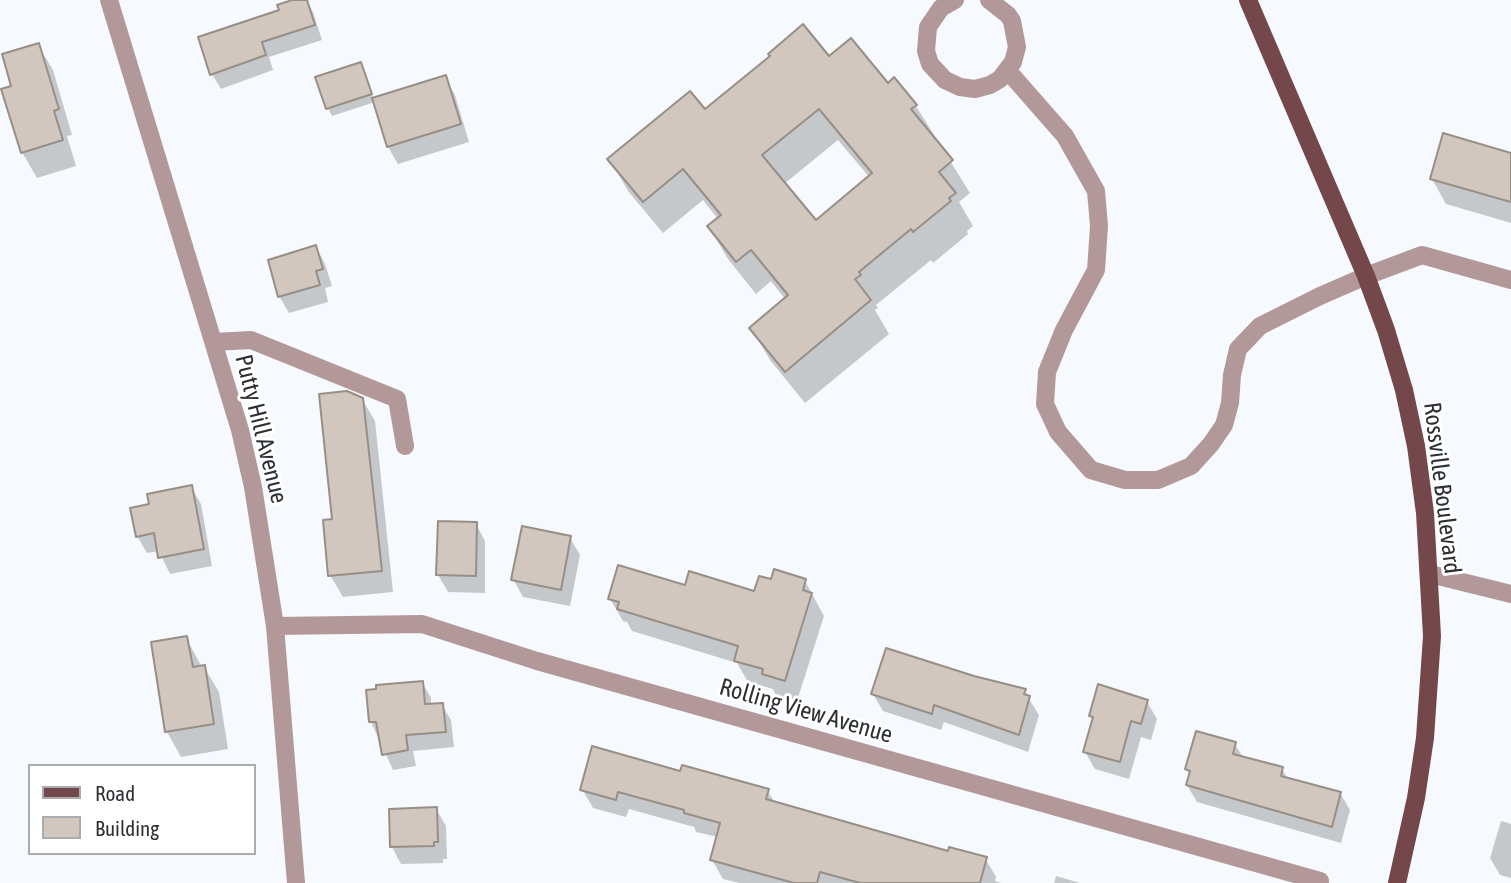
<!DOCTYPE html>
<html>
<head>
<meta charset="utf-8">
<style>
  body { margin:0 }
  #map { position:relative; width:1511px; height:883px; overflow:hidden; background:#f6fafe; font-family:"Asap Condensed",sans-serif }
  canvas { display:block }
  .legend { position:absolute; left:28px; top:764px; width:228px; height:91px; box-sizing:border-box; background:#fff; border:2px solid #abacad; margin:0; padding:9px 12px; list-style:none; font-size:21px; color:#2c3033 }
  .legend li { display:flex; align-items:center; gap:14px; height:35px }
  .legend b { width:35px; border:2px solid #abacad }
</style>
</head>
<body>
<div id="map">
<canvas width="1511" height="883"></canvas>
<ul class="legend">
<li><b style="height:9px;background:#74484b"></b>Road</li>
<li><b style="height:19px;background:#d1c7be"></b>Building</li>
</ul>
</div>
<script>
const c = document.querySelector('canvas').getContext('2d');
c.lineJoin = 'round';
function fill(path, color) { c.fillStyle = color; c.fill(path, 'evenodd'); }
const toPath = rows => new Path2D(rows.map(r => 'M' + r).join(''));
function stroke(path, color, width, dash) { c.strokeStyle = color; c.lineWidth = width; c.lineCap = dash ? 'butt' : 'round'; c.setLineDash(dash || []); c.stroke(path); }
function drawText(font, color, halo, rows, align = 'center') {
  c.font = font + ' "Asap Condensed",sans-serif'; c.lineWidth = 6; c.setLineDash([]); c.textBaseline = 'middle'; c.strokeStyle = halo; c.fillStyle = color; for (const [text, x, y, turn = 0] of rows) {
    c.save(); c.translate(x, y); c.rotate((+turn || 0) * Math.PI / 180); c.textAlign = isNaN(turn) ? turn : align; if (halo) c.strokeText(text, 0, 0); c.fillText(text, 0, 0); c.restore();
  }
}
fill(toPath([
  [298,0,306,0,313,12,322,40,269,57,273,70,221,89,212,74,281,11],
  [38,45,53,70,72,135,67,136,76,166,37,178,22,152,14,87],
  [829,58,887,85,916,106,970,193,959,202,973,226,967,231,968,234,933,263,931,260,876,305,878,308,875,310,889,334,805,403,770,360,751,328,786,300,771,281,756,294,728,259,709,227,718,219,703,200,663,233,628,191,610,159,705,112],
  [838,140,870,178,816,222,784,184],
  [360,64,374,99,445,78,455,95,469,142,398,164,388,147,375,102,332,116,328,108],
  [1511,155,1511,223,1446,204,1432,179],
  [316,247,325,264,332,286,325,288,328,302,289,313,279,296],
  [362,399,375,421,393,592,343,597,330,575,334,521],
  [191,487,201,504,212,566,170,574,159,551,147,553,137,536],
  [476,524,485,541,485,593,448,592,438,575],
  [570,538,580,555,570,606,523,597,513,579],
  [772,581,805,581,824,616,797,701,776,695,773,689,748,682,737,663,632,631,627,622,623,621,610,599,687,587,755,593],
  [186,638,202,667,204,667,219,692,228,749,181,757,167,732],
  [974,678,1024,691,1039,715,1028,752,944,722,941,730,883,711,873,694],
  [422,682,431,698,431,706,442,705,451,720,454,747,413,751,416,766,393,770,371,722],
  [1147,702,1157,719,1151,740,1141,737,1129,779,1095,769,1085,752,1094,720,1091,716],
  [1235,744,1244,759,1282,769,1288,779,1340,793,1350,810,1341,843,1197,802,1187,785,1190,775,1187,769],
  [682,773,767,790,775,803,949,854,985,858,996,877,995,881,1001,883,739,883,723,879,712,860,718,837,696,832,694,827,629,809,626,817,593,808,582,789],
  [436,809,446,826,447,859,443,859,443,863,401,864,392,847],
  [1501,821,1511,824,1511,878,1500,875,1490,858],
  [1056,876,1080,883,1054,883]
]), '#0003');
const building = toPath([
  [292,0,307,0,315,25,262,42,266,55,210,75,198,37,279,10,277,5,292,0],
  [803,24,829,56,851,38,888,83,894,77,917,105,911,109,953,160,939,172,956,193,949,198,951,201,913,232,911,229,859,272,861,275,855,279,871,300,785,372,749,328,788,295,751,250,736,262,707,226,721,215,683,169,643,202,607,159,690,91,705,109,770,56,768,54,803,24],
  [819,109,872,173,816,220,762,155,819,109],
  [39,43,59,109,54,111,63,140,21,153,1,89,11,86,2,54,39,43],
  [361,62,372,94,326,109,315,77,361,62],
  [446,75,461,124,387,147,372,98,446,75],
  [1443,133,1511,153,1511,202,1430,179,1443,133],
  [316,245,323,269,316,271,320,285,278,297,268,260,316,245],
  [347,391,363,398,382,571,328,576,323,520,332,519,319,394,347,391],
  [192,485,204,549,158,558,154,533,136,537,130,508,149,504,147,494,192,485],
  [438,521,477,522,476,576,436,575,438,521],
  [522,526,571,536,561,590,511,580,522,526],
  [618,565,685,585,689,571,754,591,759,576,771,579,774,569,806,579,803,590,812,593,785,681,762,674,763,669,734,661,738,646,617,609,619,602,608,599,618,565],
  [187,636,193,667,205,665,214,724,165,732,151,642,187,636],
  [886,648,974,676,1026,689,1024,694,1030,696,1019,735,934,705,932,714,871,694,886,648],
  [423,681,425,704,443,703,446,732,406,735,408,750,382,755,376,722,369,722,366,690,376,689,376,685,423,681],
  [1098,684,1148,700,1141,724,1131,721,1120,762,1083,752,1093,717,1089,716,1098,684],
  [1196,731,1236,742,1233,754,1283,767,1281,776,1341,792,1332,827,1186,785,1190,771,1185,769,1196,731],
  [592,746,680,771,682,765,769,789,766,799,948,851,949,847,987,857,980,883,860,883,820,872,817,883,794,883,710,860,720,823,684,813,684,810,618,792,616,800,580,790,592,746],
  [437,807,438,842,434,842,434,846,390,847,389,809,437,807]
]);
fill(building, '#d1c7be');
stroke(building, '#978e86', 2);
stroke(toPath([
  [109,0,240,430,253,487,275,626,296,883],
  [955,0,941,8,928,27,926,51,930,64,945,80,960,87,975,89,990,85,1000,79,1013,62,1017,47,1012,21,1008,15,989,0],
  [1008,71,1065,136,1096,191,1099,226,1096,270,1064,330,1047,372,1045,404,1058,432,1091,470,1125,480,1158,480,1191,466,1211,444,1224,425,1230,403,1232,375,1238,349,1260,326,1320,296,1366,276,1422,255,1511,280],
  [214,342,251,340,397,399,405,446],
  [1430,574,1511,594],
  [275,626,422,624,537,661,1320,881]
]), '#b39899', 18);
stroke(toPath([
  [1248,0,1366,276,1386,330,1404,390,1416,446,1425,513,1432,636,1425,738,1416,798,1397,883]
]), '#74484b', 18);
drawText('24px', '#2c3033', '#fff', [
  ["Putty Hill Avenue",261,429,76],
  ["Rossville Boulevard",1442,488,83],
  ["Rolling View Avenue",806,711,16]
]);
</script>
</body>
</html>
